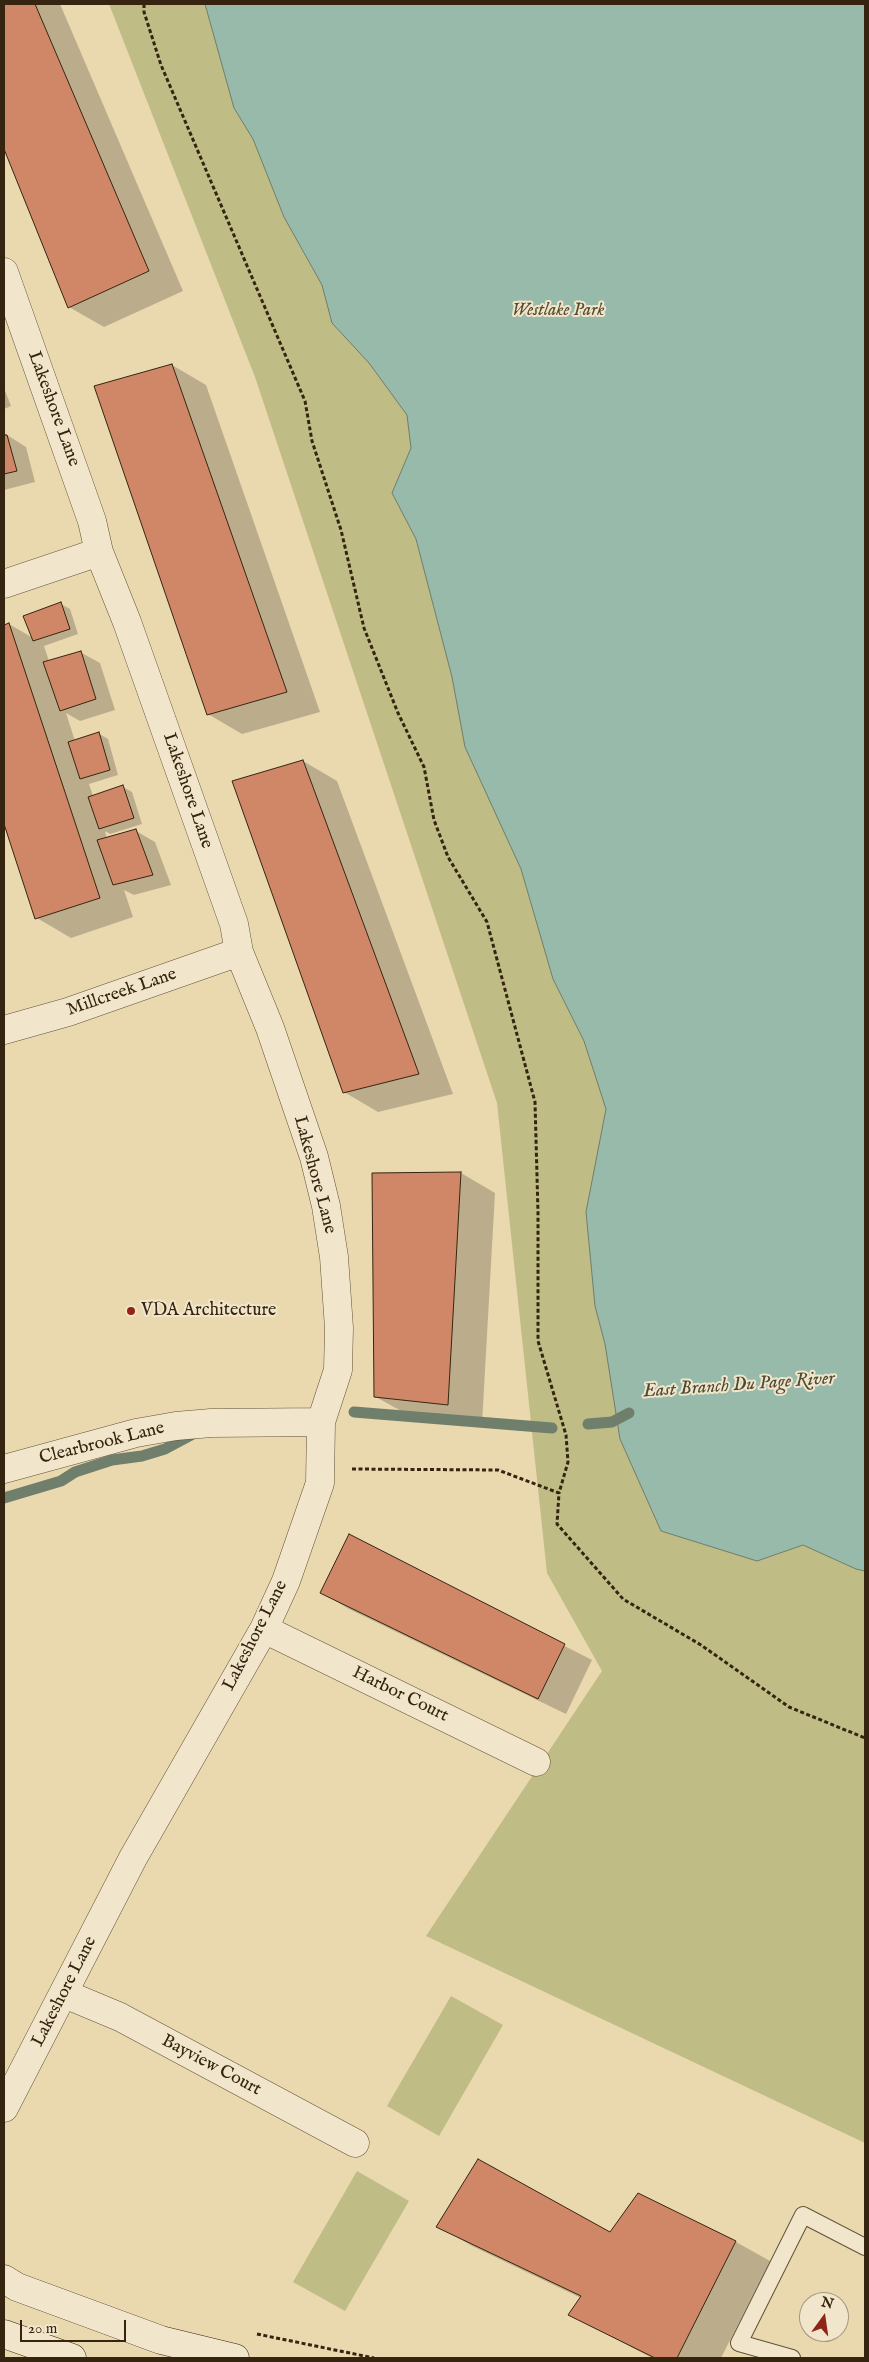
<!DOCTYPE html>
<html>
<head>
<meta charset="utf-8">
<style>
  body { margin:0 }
  #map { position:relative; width:869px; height:2362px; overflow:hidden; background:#ead8af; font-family:"IM FELL English",serif }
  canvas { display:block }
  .frame { position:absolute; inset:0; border:5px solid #352510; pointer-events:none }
  .north { position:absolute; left:799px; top:2292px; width:50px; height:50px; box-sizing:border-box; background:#f1e6cb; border:1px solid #a69980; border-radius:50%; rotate:14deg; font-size:14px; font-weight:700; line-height:20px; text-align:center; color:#352510 }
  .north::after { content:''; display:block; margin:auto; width:18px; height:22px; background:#8f2418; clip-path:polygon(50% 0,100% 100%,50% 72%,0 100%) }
  .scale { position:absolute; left:20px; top:2320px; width:106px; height:22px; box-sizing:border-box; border:2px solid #352510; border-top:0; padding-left:6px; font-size:15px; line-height:18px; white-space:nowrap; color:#352510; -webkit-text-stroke:4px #f1e6cb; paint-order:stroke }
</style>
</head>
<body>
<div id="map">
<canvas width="869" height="2362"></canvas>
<div class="frame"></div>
<div class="north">N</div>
<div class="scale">20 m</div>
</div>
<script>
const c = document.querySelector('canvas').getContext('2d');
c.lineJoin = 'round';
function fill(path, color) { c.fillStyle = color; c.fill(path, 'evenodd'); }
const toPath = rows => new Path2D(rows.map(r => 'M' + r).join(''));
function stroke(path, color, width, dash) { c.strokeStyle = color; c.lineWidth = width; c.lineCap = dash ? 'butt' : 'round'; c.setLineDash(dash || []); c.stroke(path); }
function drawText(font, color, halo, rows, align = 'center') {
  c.font = font + ' "IM FELL English",serif'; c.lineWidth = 4; c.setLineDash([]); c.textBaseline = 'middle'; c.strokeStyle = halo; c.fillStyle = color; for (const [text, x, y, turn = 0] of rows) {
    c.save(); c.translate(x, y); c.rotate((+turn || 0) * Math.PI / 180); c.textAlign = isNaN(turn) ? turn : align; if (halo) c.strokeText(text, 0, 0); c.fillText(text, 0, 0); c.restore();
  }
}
fill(toPath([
  [109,4,865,4,865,2143,426,1936,602,1671,547,1573,497,1103,255,377],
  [451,1996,503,2025,439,2136,387,2106],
  [357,2171,409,2201,345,2311,293,2282]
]), '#bfbc85');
const water = toPath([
  [205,4,865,4,865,1571,856,1569,803,1545,757,1561,661,1531,620,1439,605,1344,595,1306,586,1212,606,1109,584,1041,553,979,521,869,465,747,452,677,416,539,392,493,411,448,407,415,369,363,332,323,322,285,284,217,253,139,234,108,205,4]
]);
fill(water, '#98baaa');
stroke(water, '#707e6c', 1);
fill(toPath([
  [4,4,60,4,183,291,104,327,69,307,4,146],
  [172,365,206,385,320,712,242,734,208,714],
  [4,388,11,406,4,409],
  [4,433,26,447,35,482,4,490],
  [61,604,70,609,78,634,44,646,49,661,80,652,100,663,115,710,80,721,66,713,75,741,98,733,108,739,118,775,89,784,93,796,123,787,132,792,142,824,110,834,105,831,107,839,136,831,155,842,171,885,134,895,124,890,133,917,71,938,37,918,4,821,4,626,9,624,33,638],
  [303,761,337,781,453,1094,378,1112,344,1092],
  [461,1173,495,1193,482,1424,410,1416,376,1397],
  [349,1536,592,1660,566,1714,349,1609,322,1593],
  [639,2194,736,2242,770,2261,721,2358,652,2358,570,2315,581,2298,472,2246,438,2226,610,2234]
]), '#0003');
stroke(toPath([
  [354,1412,552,1428],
  [588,1424,612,1422,629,1413],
  [4,1498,61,1481,75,1472,112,1460,142,1456,165,1449,195,1433]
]), '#707e6c', 11);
const building = toPath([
  [4,4,35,4,149,271,68,308,4,149,4,4],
  [172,364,287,692,207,715,94,386,172,364],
  [4,435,7,435,17,471,4,474,4,435],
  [61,602,70,629,33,641,23,616,61,602],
  [9,623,100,898,35,919,4,824,4,625,9,623],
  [81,651,96,699,60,711,43,662,81,651],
  [99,732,110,770,80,779,68,742,99,732],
  [303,760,419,1074,343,1093,232,781,303,760],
  [123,785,134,818,99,829,88,797,123,785],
  [136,829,153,875,113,885,97,840,136,829],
  [461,1172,448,1405,374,1397,372,1173,461,1172],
  [349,1534,565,1644,538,1699,320,1593,349,1534],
  [478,2159,610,2232,638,2193,736,2241,677,2358,655,2358,568,2315,581,2296,436,2227,478,2159]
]);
fill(building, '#d08768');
stroke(building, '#352510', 1);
const lane = toPath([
  [792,2358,739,2343,803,2215,865,2247]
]);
const street = toPath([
  [4,272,92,521,99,552,127,622,234,924,239,952,270,1028,314,1157,326,1206,334,1257,339,1328,338,1370,321,1422,320,1483,286,1581,264,1629,133,1858,4,2108],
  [4,584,99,552],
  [4,1030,68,1012,239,952],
  [4,1469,136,1433,176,1426,211,1423,321,1422],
  [264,1629,536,1762],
  [65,1994,120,2017,355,2143]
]);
const secondary = toPath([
  [4,2279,17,2287,161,2340,235,2358],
  [4,2334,72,2358]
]);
stroke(lane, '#625238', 18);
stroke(street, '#625238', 29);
stroke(secondary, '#352510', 29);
stroke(toPath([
  [144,4,144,12,161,65,305,401,312,441,341,530,364,628,398,713,424,767,434,820,448,857,487,922,535,1102,538,1213,538,1341,566,1435,568,1462,559,1493],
  [352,1469,498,1470,559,1493,557,1524,623,1599,701,1645,789,1707,865,1738],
  [257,2334,374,2358]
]), '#352510', 3, [4, 2.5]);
stroke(lane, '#f1e6cb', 16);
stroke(street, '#f1e6cb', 28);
stroke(secondary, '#f1e6cb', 28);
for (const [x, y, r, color] of [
  [131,1311,5,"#8f2418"]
]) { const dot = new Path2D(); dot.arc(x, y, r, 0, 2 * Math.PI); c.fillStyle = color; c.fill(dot); stroke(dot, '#f1e6cb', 2); }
drawText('italic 18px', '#584b2d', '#f1e6cb', [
  ["Westlake Park",558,311]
]);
drawText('18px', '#352510', '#f1e6cb', [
  ["Lakeshore Lane",53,409,70],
  ["Lakeshore Lane",187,791,71],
  ["Millcreek Lane",122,993,-19],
  ["Lakeshore Lane",314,1175,75],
  ["Clearbrook Lane",102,1444,-14],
  ["Lakeshore Lane",256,1636,-63],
  ["Harbor Court",400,1695,26],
  ["Lakeshore Lane",65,1992,-63],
  ["Bayview Court",211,2066,28]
]);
drawText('18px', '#352510', '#f1e6cb', [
  ["VDA Architecture",141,1311]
], 'left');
drawText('italic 19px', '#4e4a36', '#f1e6cb', [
  ["East Branch Du Page River",739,1386,-4]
]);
</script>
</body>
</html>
